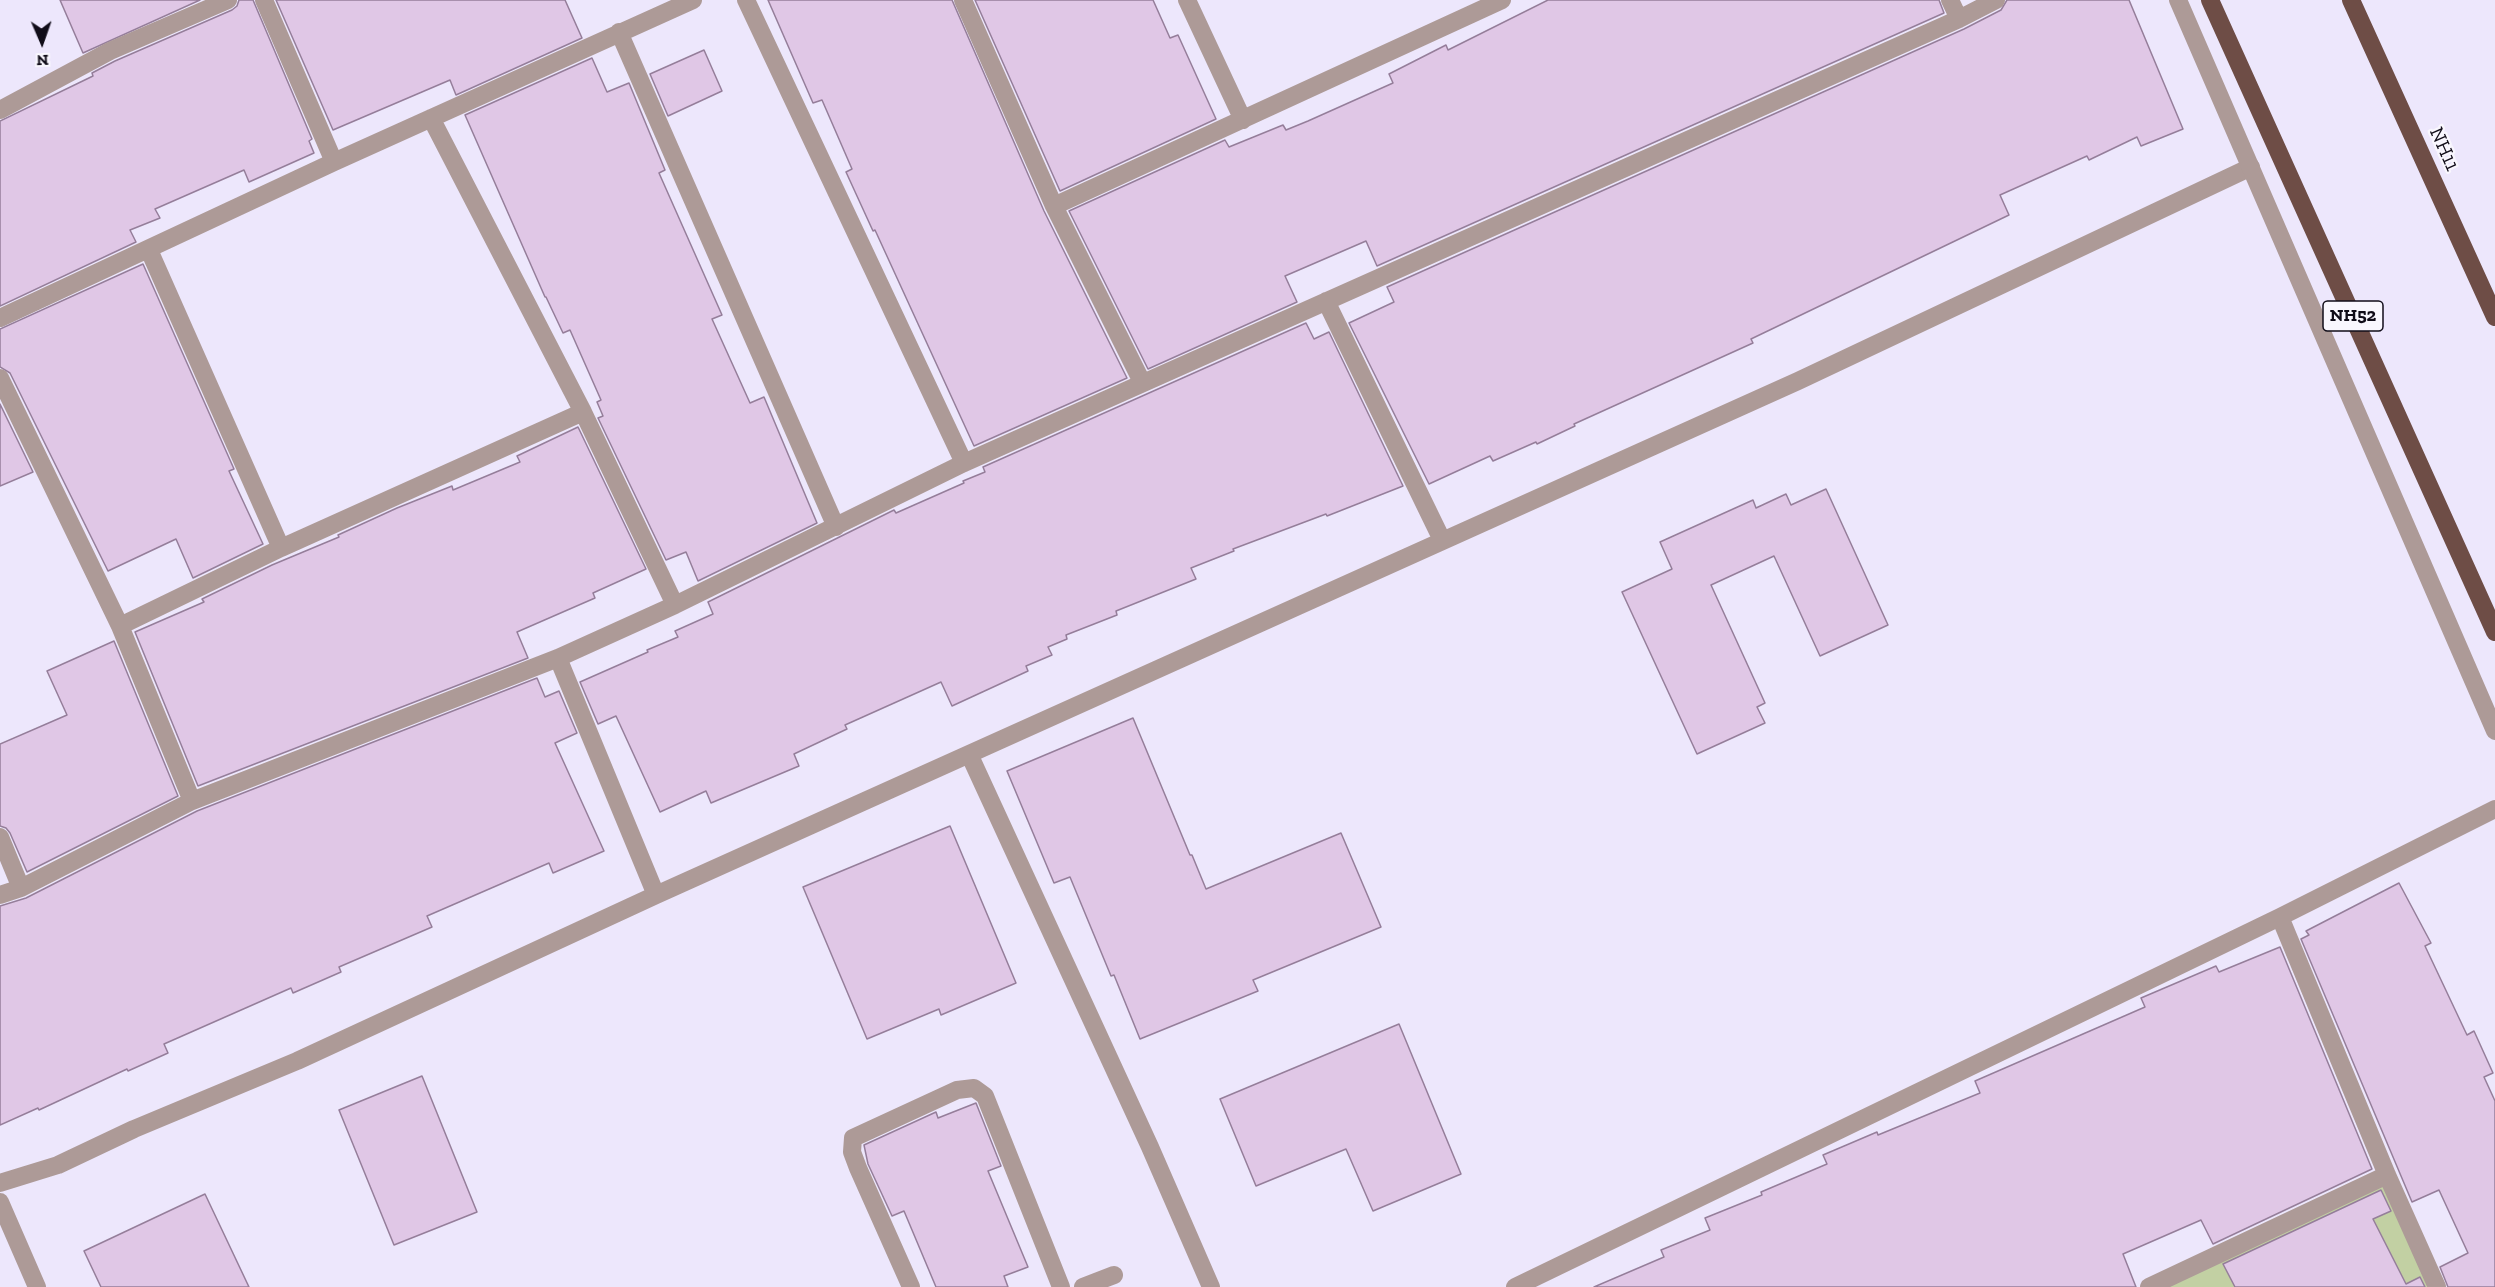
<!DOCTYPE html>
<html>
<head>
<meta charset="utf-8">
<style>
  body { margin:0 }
  #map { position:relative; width:2495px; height:1287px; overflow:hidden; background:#ede7fc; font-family:"Zilla Slab",serif }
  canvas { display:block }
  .north { position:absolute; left:12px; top:12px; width:60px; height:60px; -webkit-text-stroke:4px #f9f7fe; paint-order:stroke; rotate:178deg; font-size:16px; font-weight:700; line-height:24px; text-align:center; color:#100c18 }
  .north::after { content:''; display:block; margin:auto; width:21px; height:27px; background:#100c18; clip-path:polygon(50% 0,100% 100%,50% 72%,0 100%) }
</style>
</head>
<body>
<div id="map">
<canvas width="2495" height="1287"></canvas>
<div class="north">N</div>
</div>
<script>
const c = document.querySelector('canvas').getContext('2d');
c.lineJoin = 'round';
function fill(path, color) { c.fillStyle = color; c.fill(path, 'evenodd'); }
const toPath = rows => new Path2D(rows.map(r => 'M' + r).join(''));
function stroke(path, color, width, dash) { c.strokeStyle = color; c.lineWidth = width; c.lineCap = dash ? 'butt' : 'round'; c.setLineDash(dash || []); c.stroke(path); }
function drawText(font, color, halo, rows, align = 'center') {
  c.font = font + ' "Zilla Slab",serif'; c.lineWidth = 4.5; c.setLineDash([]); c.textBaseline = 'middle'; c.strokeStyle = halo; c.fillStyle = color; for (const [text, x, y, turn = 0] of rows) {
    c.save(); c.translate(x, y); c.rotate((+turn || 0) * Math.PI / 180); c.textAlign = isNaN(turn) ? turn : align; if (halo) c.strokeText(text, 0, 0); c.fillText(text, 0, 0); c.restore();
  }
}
fill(toPath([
  [2387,1175,2437,1287,2149,1287]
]), '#c2d0a3');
const building = toPath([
  [60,0,200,0,83,53,60,0],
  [239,0,253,0,312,139,309,141,314,153,249,182,244,170,155,209,160,218,130,230,136,242,0,306,0,121,93,76,92,73,115,61,232,10,237,6,239,0],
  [276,0,565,0,582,38,456,95,450,80,333,130,276,0],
  [768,0,952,0,1044,211,1127,378,974,446,875,230,873,231,846,172,852,169,822,100,813,103,768,0],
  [975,0,1153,0,1170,38,1178,35,1216,119,1060,191,975,0],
  [1548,0,1939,0,1944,13,1377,266,1366,241,1285,276,1297,302,1148,369,1069,211,1225,140,1229,147,1283,125,1286,130,1308,121,1393,83,1389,74,1446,45,1448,50,1548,0],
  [2007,0,2129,0,2183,129,2141,146,2137,137,2089,160,2087,156,2000,195,2009,215,1751,339,1753,343,1574,424,1575,426,1537,444,1536,442,1493,461,1490,456,1429,484,1349,323,1394,302,1387,287,1964,29,2001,10,2007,0],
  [704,50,722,91,668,116,650,74,704,50],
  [592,58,607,92,629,83,665,170,659,173,722,315,712,319,750,403,764,397,817,523,698,581,686,552,666,560,598,418,603,416,597,402,601,400,570,330,563,333,546,297,545,297,465,115,592,58],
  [143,264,234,469,229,471,263,544,193,578,176,539,108,571,10,373,0,367,0,329,143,264],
  [1306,323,1314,339,1329,332,1403,486,1327,516,1326,514,1233,549,1234,551,1191,568,1196,579,1116,611,1117,615,1066,635,1067,639,1048,647,1052,655,1026,666,1028,671,952,706,941,682,845,725,847,729,794,754,799,766,711,803,706,791,660,812,616,716,598,724,580,682,648,652,647,650,678,637,675,631,713,614,708,602,894,510,896,513,964,483,963,481,985,472,983,467,1306,323],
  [0,404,33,472,0,486,0,404],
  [578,427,646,569,593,593,595,598,517,632,528,658,198,786,135,632,204,602,202,599,272,565,339,537,338,535,397,508,452,486,453,490,520,462,517,456,578,427],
  [1826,489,1888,625,1820,656,1774,556,1711,585,1765,703,1757,707,1765,723,1697,754,1622,592,1672,569,1660,542,1753,500,1756,508,1786,494,1791,505,1826,489],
  [114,641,178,796,27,872,10,833,6,828,0,826,0,744,67,715,47,671,114,641],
  [537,678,545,697,559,691,577,733,555,743,604,851,553,873,549,863,427,916,432,927,339,967,341,972,293,993,291,988,164,1044,168,1053,128,1071,127,1069,39,1110,38,1108,0,1125,0,906,26,898,197,811,537,678],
  [1133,718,1190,855,1192,855,1206,889,1341,833,1381,927,1253,980,1258,991,1140,1039,1114,975,1111,976,1070,877,1054,883,1007,771,1133,718],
  [950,826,1016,983,941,1015,939,1009,867,1039,803,887,950,826],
  [2399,883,2431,943,2425,946,2467,1035,2474,1031,2493,1073,2484,1077,2495,1101,2495,1287,2448,1287,2440,1267,2468,1253,2439,1190,2412,1202,2301,939,2309,935,2306,931,2399,883],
  [2280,947,2372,1169,2213,1244,2201,1220,2123,1254,2136,1287,1594,1287,1664,1257,1661,1250,1710,1230,1705,1218,1762,1195,1761,1192,1827,1164,1823,1155,1877,1132,1878,1135,1980,1093,1975,1081,2145,1007,2141,998,2216,966,2219,972,2280,947],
  [1399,1024,1461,1174,1373,1211,1346,1149,1256,1186,1220,1099,1399,1024],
  [422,1076,477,1212,394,1245,339,1110,422,1076],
  [976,1103,1001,1166,988,1171,1028,1267,1004,1276,1008,1287,936,1287,904,1211,892,1216,868,1164,864,1145,936,1112,938,1118,976,1103],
  [2381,1190,2391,1211,2373,1219,2406,1284,2420,1277,2425,1287,2235,1287,2223,1264,2381,1190],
  [205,1194,249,1287,101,1287,84,1251,205,1194]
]);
fill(building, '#e0c7e6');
stroke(building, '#957e9a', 1.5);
stroke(toPath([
  [911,1287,858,1168,852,1152,853,1138,957,1090,974,1088,985,1096,1061,1287],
  [1083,1287,1114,1275]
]), '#ad9a97', 18);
stroke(toPath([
  [264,0,334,162],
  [746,0,964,463],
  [963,0,1054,206,1142,382],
  [1187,0,1243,120],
  [1950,0,1959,19],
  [619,32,836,527],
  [0,110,110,51,228,0],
  [431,118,583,412,675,605],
  [1054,206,1502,0],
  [149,250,281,548],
  [1326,301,1442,540],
  [0,318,334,162,693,0],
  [0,378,120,626,192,801],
  [120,626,281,548,583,412],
  [558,658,656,895],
  [970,756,1150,1147,1211,1287],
  [0,837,21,888],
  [0,895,21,888,192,801,558,658,675,605,964,463,1959,19,1996,0],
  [2280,917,2387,1175,2437,1287],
  [0,1183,58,1165,134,1129,297,1061,656,895,1798,381,2251,167],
  [0,1202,37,1287],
  [1515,1287,2280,917,2495,809],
  [2149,1287,2387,1175]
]), '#ad9a97', 18);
stroke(toPath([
  [2178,0,2495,731]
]), '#ad9a97', 18);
stroke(toPath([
  [2210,0,2495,632],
  [2351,0,2495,317]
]), '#6e4d46', 18);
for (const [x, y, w] of [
  [2353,316,60]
]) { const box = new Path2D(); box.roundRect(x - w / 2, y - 15, w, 30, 4.5); c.fillStyle = '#f9f7fe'; c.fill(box); stroke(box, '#100c18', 1.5); }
drawText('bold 18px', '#100c18', null, [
  ["NH52",2353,316]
]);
drawText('20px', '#100c18', '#f9f7fe', [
  ["NH11",2444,149,66]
]);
</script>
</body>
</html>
